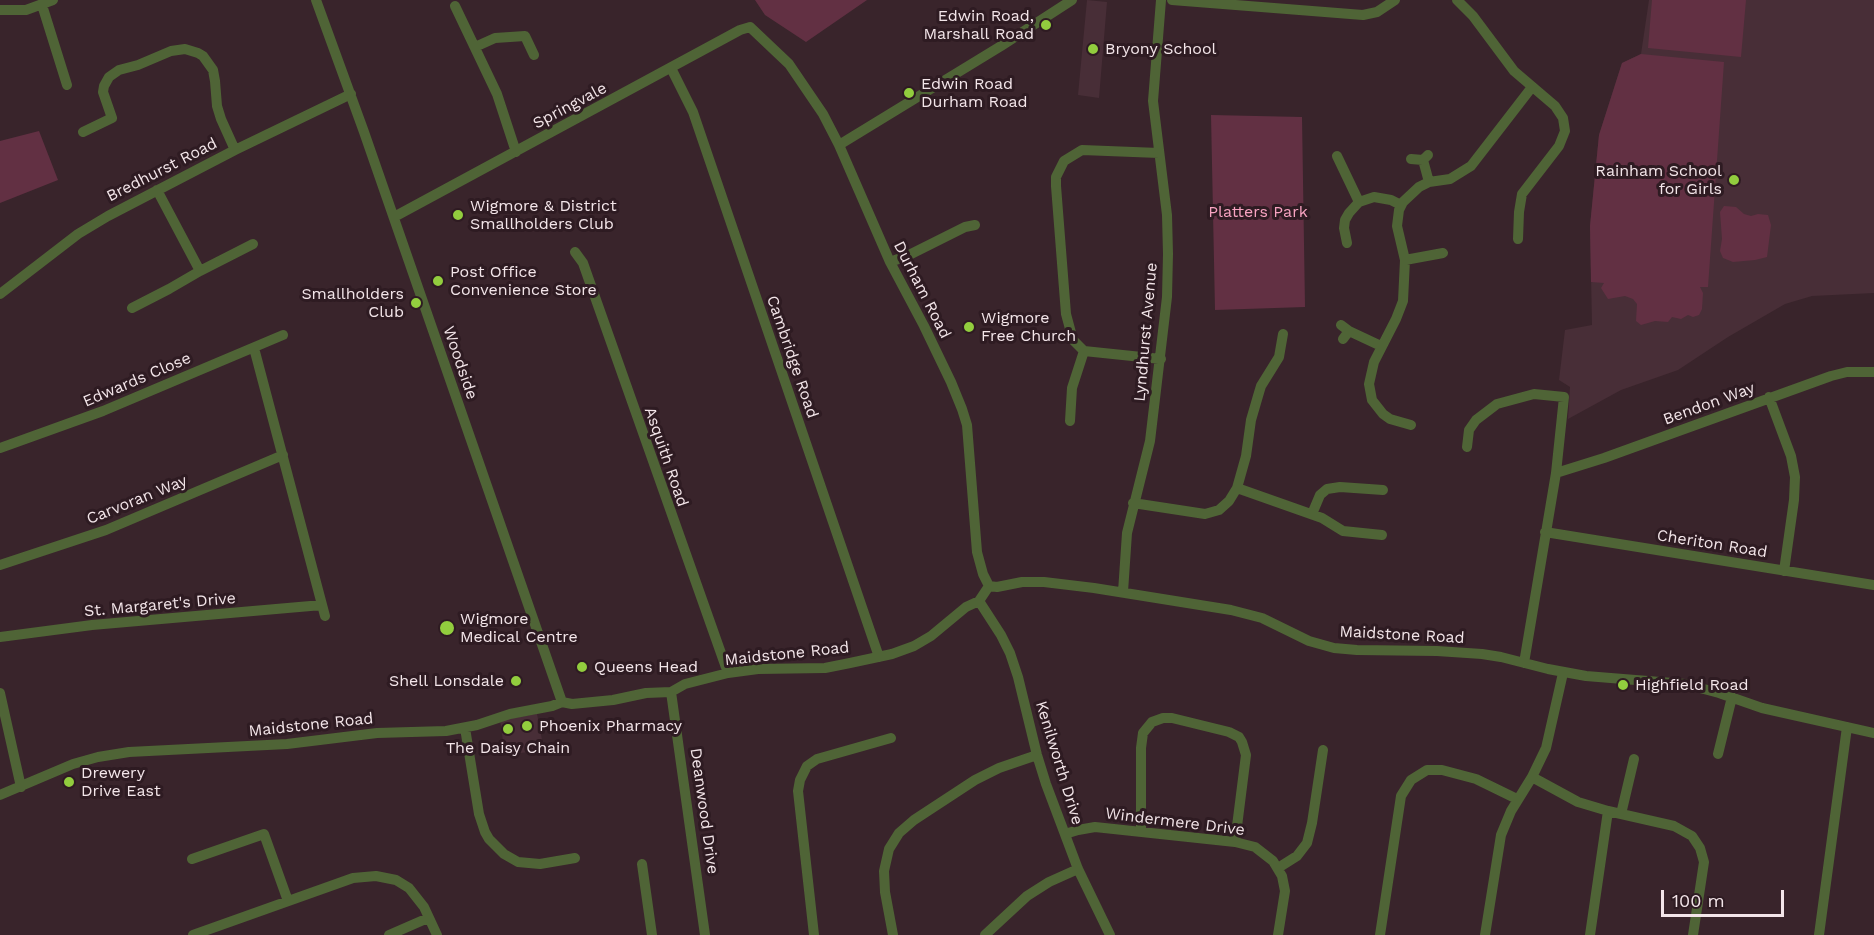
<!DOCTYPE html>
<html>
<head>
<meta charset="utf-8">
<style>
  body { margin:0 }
  #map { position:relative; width:1874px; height:935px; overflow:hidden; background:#39242b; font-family:"Work Sans",sans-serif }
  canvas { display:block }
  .scale { position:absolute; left:1661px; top:890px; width:123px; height:27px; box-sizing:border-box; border:3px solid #f3e5e9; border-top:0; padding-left:8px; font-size:18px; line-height:21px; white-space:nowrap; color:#f3e5e9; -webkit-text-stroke:4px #2e1b22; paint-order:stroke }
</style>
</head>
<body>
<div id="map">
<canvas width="1874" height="935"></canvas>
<div class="scale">100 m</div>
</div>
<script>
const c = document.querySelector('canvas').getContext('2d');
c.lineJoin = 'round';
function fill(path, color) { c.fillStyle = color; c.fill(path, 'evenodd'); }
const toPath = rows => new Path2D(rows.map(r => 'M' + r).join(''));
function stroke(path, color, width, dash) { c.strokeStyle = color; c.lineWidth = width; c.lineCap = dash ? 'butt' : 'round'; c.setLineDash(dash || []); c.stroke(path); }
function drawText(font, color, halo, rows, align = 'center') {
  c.font = font + ' "Work Sans",sans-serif'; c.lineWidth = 6; c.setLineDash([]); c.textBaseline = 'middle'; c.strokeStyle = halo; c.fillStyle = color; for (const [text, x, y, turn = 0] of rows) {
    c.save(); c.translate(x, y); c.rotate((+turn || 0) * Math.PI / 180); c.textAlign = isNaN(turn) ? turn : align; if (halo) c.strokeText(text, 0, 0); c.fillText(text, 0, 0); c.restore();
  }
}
fill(toPath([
  [1087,0,1107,2,1099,98,1078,95],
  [1649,0,1874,0,1874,293,1812,296,1785,304,1728,337,1678,370,1621,390,1568,419,1570,387,1559,380,1565,330,1592,325,1590,226,1599,135,1622,63,1641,54],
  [537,714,544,750,505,755,500,720]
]), '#482e37');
fill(toPath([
  [755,0,867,0,806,42,765,15],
  [1652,0,1746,0,1741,57,1648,48],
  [1641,54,1724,62,1708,287,1700,287,1703,293,1702,309,1699,315,1693,317,1688,315,1681,319,1672,317,1668,322,1655,321,1641,325,1636,321,1637,304,1633,299,1625,296,1608,299,1601,288,1604,283,1591,282,1590,226,1599,135,1622,63],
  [1211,115,1302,117,1305,307,1215,310],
  [39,131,58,180,0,203,0,141],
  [1724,206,1736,207,1744,214,1751,216,1758,214,1768,215,1771,225,1767,257,1755,260,1733,262,1723,258,1720,251,1722,239,1720,212]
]), '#623043');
stroke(toPath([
  [316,0,364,132,562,702],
  [1172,0,1363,15,1377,12,1395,0],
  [1457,0,1473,16,1514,71,1555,106,1563,118,1565,131,1559,146,1522,194,1519,212,1518,239],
  [42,5,67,85],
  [455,6,497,94,516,152],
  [0,10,26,10,53,0],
  [475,47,495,38,525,36,534,55],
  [671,68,693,112,879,657],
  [83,132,112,118,103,92,104,86,109,77,119,70,138,65,171,51,185,49,198,53,203,56,213,70,215,81,217,106,221,119,235,150],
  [839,145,1001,46,1072,0],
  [1159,153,1082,150,1064,161,1056,177,1056,186,1066,314,1073,340,1084,351,1161,359],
  [1337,156,1359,202],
  [1411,159,1423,160,1428,155],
  [1423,160,1429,182],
  [157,190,200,271,253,244],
  [394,217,740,30,750,27,789,64,823,114,839,145,890,262,924,326,951,382,962,409,967,425,977,552,983,574,989,586],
  [1347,243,1344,228,1345,220,1349,213,1359,202,1374,197,1391,200,1401,205],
  [575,252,583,263,728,673],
  [1405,260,1443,253],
  [890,262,909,255,965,227,975,225],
  [0,294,78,234,108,216,235,150,351,94],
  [132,308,169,289,200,271],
  [1341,325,1349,331,1343,339],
  [1349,331,1381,346],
  [254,348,325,616],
  [1769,397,1791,456,1795,477,1794,500,1784,571],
  [1070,421,1072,388,1084,351],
  [1411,425,1390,419,1383,414,1372,400,1369,384,1374,362,1396,319,1403,301,1405,260,1397,226,1399,210,1403,202,1419,187,1429,182,1450,179,1471,166,1532,87],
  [1467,447,1469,430,1476,420,1497,404,1534,394,1564,397,1556,473,1524,663],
  [0,448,103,411,283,335],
  [1556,473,1604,458,1831,376,1847,372,1874,372],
  [1237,488,1322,518,1343,531,1382,535],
  [1133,503,1205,514,1219,510,1229,501,1237,488,1246,456,1251,420,1258,396,1261,386,1279,357,1283,334],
  [1312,514,1320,495,1327,489,1340,487,1383,490],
  [1545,532,1874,585],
  [0,565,106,530,283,455],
  [1123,592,1127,533,1150,441,1167,297,1168,254,1167,215,1153,101,1161,0],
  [979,601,1001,635,1010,653,1018,677,1037,755,1046,784,1078,869,1110,935],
  [0,637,92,625,322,605],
  [671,692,705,935],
  [0,693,21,787],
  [465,728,479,814,485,832,489,839,504,854,518,862,540,864,575,858],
  [1718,754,1732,697],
  [1532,777,1578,802,1608,811,1674,826,1692,836,1700,848,1704,862,1693,935],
  [0,795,73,764,98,757,129,752,287,744,377,733,446,731,477,725,510,714,552,706,562,702,572,704,613,700,646,693,671,692,685,684,728,673,758,669,825,668,850,663,892,654,914,646,931,636,966,607,979,601,989,586,997,587,1022,582,1044,582,1094,588,1231,610,1262,618,1309,641,1334,648,1357,650,1437,651,1482,654,1501,657,1548,669,1586,676,1685,684,1719,693,1762,708,1874,733],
  [1621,814,1634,759],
  [1141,832,1141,748,1143,733,1152,722,1163,718,1172,718,1229,732,1239,737,1242,742,1246,755,1235,842],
  [1065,834,1078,830,1095,827,1235,842,1255,847,1273,861,1282,876,1285,891,1278,935],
  [192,859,264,834,288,901],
  [642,864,652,935],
  [1278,868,1297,856,1307,843,1312,823,1323,750],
  [193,935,353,878,376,876,396,880,409,888,424,907,437,935],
  [389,935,428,918],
  [814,935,798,791,800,780,807,766,817,759,891,738],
  [893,935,885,892,884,871,889,849,899,833,914,820,975,780,999,768,1037,755],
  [985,935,1027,896,1049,882,1078,869],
  [1380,935,1401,796,1411,780,1427,770,1442,770,1476,779,1517,799],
  [1485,935,1501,835,1511,811,1532,777,1546,748,1563,673],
  [1590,935,1608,811],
  [1819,935,1847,727]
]), '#4f6436', 10);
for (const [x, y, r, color] of [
  [1046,25,6,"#92cd3e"],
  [1093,49,6,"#92cd3e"],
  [909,93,6,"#92cd3e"],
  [1734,180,6,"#92cd3e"],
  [458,215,6,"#92cd3e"],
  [438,281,6,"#92cd3e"],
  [416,303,6,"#92cd3e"],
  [969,327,6,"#92cd3e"],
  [447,628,8,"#92cd3e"],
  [582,667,6,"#92cd3e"],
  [516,681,6,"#92cd3e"],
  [1623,685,6,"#92cd3e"],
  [527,726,6,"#92cd3e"],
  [508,729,6,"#92cd3e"],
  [69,782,6,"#92cd3e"]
]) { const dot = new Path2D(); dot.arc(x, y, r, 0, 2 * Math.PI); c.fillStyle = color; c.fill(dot); stroke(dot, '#2e1b22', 2); }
drawText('16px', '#f3e5e9', '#2e1b22', [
  ["Edwin Road,",1034,16,"right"],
  ["Marshall Road",1034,34,"right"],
  ["Bryony School",1105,49],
  ["Edwin Road",921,84],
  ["Durham Road",921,102],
  ["Rainham School",1722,171,"right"],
  ["for Girls",1722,189,"right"],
  ["Wigmore & District",470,206],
  ["Smallholders Club",470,224],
  ["Post Office",450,272],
  ["Convenience Store",450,290],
  ["Smallholders",404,294,"right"],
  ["Club",404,312,"right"],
  ["Wigmore",981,318],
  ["Free Church",981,336],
  ["Wigmore",460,619],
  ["Medical Centre",460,637],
  ["Queens Head",594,667],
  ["Shell Lonsdale",504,681,"right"],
  ["Highfield Road",1635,685],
  ["Phoenix Pharmacy",539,726],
  ["The Daisy Chain",508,748,"center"],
  ["Drewery",81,773],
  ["Drive East",81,791]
], 'left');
drawText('16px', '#f3e5e9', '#2e1b22', [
  ["Springvale",570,106,-28],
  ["Bredhurst Road",162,170,-27],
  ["Durham Road",922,290,63],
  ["Lyndhurst Avenue",1146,332,-85],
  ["Cambridge Road",792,357,71],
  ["Woodside",460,363,71],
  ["Edwards Close",137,380,-23],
  ["Bendon Way",1709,404,-20],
  ["Asquith Road",666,457,71],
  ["Carvoran Way",137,500,-22],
  ["Cheriton Road",1712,544,9],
  ["St. Margaret's Drive",160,605,-5],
  ["Maidstone Road",1402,635,3],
  ["Maidstone Road",787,654,-6],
  ["Maidstone Road",311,725,-6],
  ["Kenilworth Drive",1059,763,73],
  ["Deanwood Drive",704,811,82],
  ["Windermere Drive",1175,822,7]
]);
drawText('16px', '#f8a3c1', '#2e1b22', [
  ["Platters Park",1258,212]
]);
</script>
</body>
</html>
